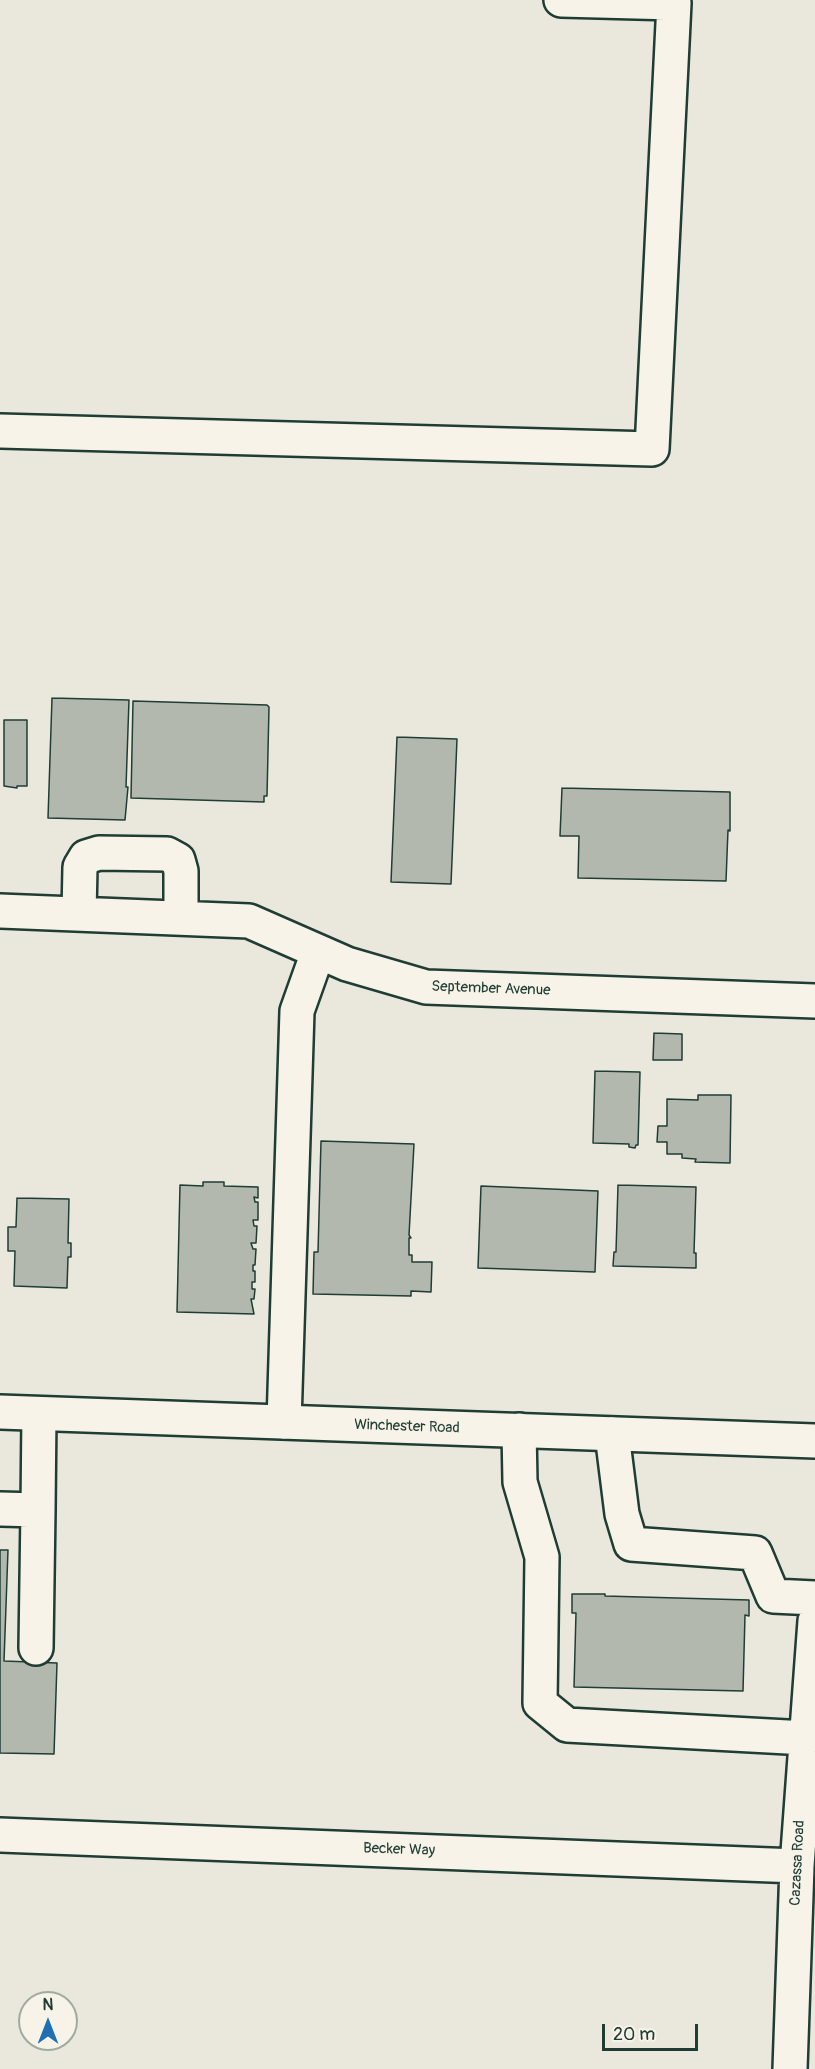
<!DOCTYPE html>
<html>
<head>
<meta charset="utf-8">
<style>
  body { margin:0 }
  #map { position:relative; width:815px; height:2069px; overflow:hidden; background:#eae8dd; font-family:Pangolin,sans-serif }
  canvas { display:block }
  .north { position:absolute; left:18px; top:1991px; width:60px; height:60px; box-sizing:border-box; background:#f7f3e8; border:2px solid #a1aaa0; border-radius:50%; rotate:0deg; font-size:16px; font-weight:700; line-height:24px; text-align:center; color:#1f3d34 }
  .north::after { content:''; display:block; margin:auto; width:21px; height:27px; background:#1f6fb2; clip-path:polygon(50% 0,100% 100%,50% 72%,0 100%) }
  .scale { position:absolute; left:602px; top:2024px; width:96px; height:27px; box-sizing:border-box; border:3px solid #1f3d34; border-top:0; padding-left:8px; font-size:18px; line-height:21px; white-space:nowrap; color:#1f3d34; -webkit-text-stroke:4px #f7f3e8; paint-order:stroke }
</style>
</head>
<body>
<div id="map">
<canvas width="815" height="2069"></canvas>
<div class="north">N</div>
<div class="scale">20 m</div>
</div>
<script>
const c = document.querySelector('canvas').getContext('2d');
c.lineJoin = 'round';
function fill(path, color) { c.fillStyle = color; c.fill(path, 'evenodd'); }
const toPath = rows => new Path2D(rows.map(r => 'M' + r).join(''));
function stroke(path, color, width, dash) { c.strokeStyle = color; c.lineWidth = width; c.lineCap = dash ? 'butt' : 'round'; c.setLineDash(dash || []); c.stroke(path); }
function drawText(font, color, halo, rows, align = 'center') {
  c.font = font + ' Pangolin,sans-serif'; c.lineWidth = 5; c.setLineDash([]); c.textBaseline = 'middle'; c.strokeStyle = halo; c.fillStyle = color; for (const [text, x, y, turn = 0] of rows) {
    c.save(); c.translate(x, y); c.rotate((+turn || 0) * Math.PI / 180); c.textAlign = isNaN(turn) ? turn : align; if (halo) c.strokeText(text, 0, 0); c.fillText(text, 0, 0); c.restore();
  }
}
const building = toPath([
  [52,698,129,700,126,787,128,787,125,820,48,818,52,698],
  [133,701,267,705,269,707,267,796,264,796,264,802,131,798,133,701],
  [4,720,27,720,27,786,17,786,17,788,4,786,4,720],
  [397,737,457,739,451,884,391,882,397,737],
  [562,788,730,792,730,831,728,830,726,881,578,878,579,836,560,836,562,788],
  [654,1033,682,1034,682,1060,653,1060,654,1033],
  [595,1071,640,1072,638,1145,636,1145,635,1148,629,1147,629,1144,593,1143,595,1071],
  [698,1095,731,1095,730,1163,695,1162,696,1159,682,1158,682,1154,667,1154,667,1142,657,1142,658,1126,667,1126,667,1099,698,1100,698,1095],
  [321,1141,414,1144,409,1235,411,1238,409,1238,409,1255,412,1255,412,1262,432,1262,431,1292,411,1291,411,1296,313,1294,314,1252,318,1252,321,1141],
  [203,1182,224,1182,224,1186,258,1187,258,1198,254,1197,255,1202,258,1202,258,1220,253,1220,254,1226,257,1226,256,1243,251,1243,253,1249,256,1249,255,1265,253,1265,253,1271,255,1271,255,1282,252,1282,252,1289,255,1289,254,1299,251,1299,254,1314,177,1312,180,1185,203,1186,203,1182],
  [618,1185,696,1187,694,1253,696,1253,696,1268,613,1266,614,1252,616,1252,618,1185],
  [481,1186,598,1191,595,1272,478,1268,481,1186],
  [17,1198,69,1199,68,1243,71,1243,71,1257,68,1257,67,1288,14,1286,15,1251,8,1251,8,1227,16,1227,17,1198],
  [0,1550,8,1550,4,1661,57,1663,54,1754,0,1753,0,1550],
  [572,1594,605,1594,605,1596,749,1600,749,1616,745,1615,743,1691,574,1687,576,1613,572,1613,572,1594]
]);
fill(building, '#b2b8ae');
stroke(building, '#1f3d34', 1.5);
const minor = toPath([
  [0,431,652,449,674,3,561,0],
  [0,911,249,921,347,964,426,987,815,1001],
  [79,914,80,867,86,857,99,853,167,854,178,860,181,871,181,918],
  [284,1422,297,1011,318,952],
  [519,1430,520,1482,542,1557,540,1703,567,1725,806,1738],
  [612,1434,622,1514,631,1544,755,1553,773,1596,815,1598],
  [0,1509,38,1510,39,1414],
  [36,1648,38,1510],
  [0,1835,797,1866],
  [790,2069,797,1866,815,1621]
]);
const major = toPath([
  [0,1412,815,1441]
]);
stroke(minor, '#1f3d34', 38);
stroke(major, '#1f3d34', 38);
stroke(minor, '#f7f3e8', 33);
stroke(major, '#f7f3e8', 33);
drawText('15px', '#1f3d34', '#f7f3e8', [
  ["September Avenue",491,989,2],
  ["Winchester Road",407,1427,2],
  ["Becker Way",399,1850,2],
  ["Cazassa Road",798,1863,-87]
]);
</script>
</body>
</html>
